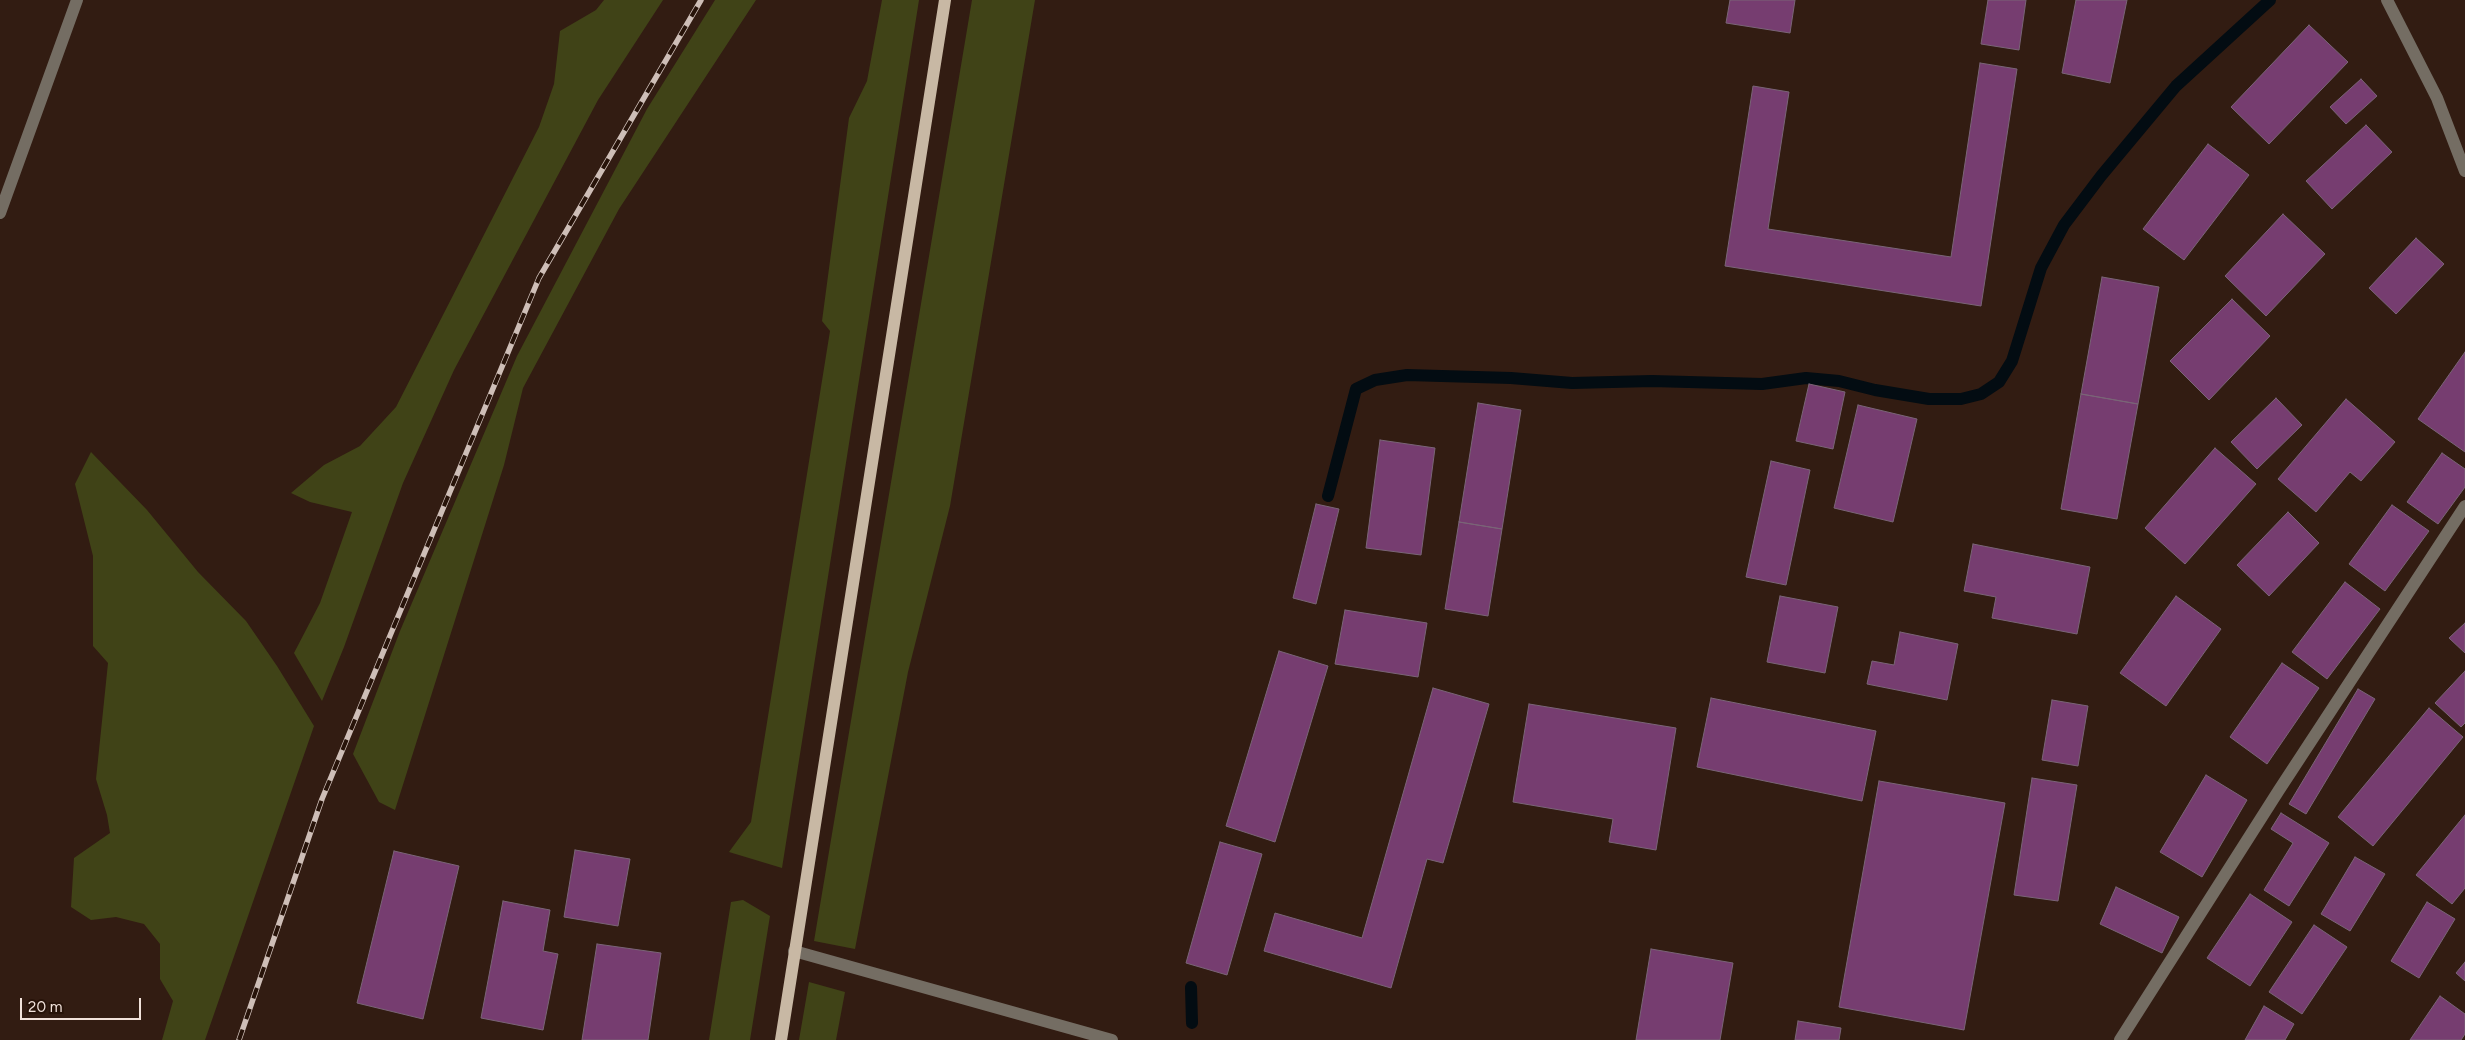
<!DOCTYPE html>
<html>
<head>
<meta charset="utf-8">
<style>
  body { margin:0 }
  #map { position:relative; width:2465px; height:1040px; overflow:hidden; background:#321c12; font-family:Figtree,sans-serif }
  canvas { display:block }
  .scale { position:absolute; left:20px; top:998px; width:121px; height:22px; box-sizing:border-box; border:2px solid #f1e2db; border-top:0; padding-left:6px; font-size:15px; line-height:18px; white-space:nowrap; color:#f1e2db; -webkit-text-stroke:4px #271309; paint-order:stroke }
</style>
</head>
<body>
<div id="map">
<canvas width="2465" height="1040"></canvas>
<div class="scale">20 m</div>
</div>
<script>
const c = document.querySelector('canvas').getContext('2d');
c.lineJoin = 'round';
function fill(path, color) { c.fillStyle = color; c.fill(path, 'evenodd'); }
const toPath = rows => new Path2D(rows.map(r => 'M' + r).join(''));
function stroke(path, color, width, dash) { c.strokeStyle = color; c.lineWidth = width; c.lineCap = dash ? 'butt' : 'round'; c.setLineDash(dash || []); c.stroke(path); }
fill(toPath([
  [604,0,663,0,598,100,454,370,403,483,344,647,322,701,294,653,320,603,352,512,310,502,291,493,324,465,360,446,396,407,539,127,554,84,560,31,596,10],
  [715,0,756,0,619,209,523,388,504,465,395,810,379,802,353,754,400,631,517,356,647,109],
  [882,0,919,0,782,868,729,852,751,822,830,331,822,321,849,118,867,81],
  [972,0,1035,0,950,506,908,672,855,949,814,941],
  [91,452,147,510,198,572,246,621,277,666,314,726,205,1040,162,1040,173,1001,160,979,160,944,144,924,116,917,91,920,71,907,74,858,110,833,107,815,96,779,108,663,93,646,93,556,75,484],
  [743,900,770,916,750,1040,709,1040,731,902],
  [809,982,845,992,836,1040,799,1040]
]), '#404317');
stroke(toPath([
  [1328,496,1356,389,1375,380,1407,375,1511,378,1572,383,1652,381,1762,384,1806,378,1839,381,1875,390,1929,399,1961,399,1981,394,1999,382,2012,361,2041,268,2064,225,2101,176,2176,86,2270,0],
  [1191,987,1192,1023]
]), '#030c12', 12);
const building = toPath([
  [1730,0,1795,0,1790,33,1726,23,1730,0],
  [1988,0,2026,0,2019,50,1981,44,1988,0],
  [2076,0,2127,0,2110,83,2062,73,2076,0],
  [2309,25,2348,62,2269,144,2231,107,2309,25],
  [1980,63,2017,69,1981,306,1725,266,1753,86,1789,92,1768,229,1951,257,1980,63],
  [2361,79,2377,96,2346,124,2330,107,2361,79],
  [2366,125,2392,152,2332,209,2306,181,2366,125],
  [2208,144,2249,175,2184,260,2143,229,2208,144],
  [2283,214,2325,254,2266,316,2225,276,2283,214],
  [2416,238,2444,264,2396,314,2369,288,2416,238],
  [2102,277,2159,287,2138,404,2081,394,2102,277],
  [2232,299,2270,336,2209,400,2170,361,2232,299],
  [2465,352,2465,452,2418,419,2465,352],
  [1809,384,1845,392,1833,449,1796,441,1809,384],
  [2081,394,2138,404,2117,519,2061,509,2081,394],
  [2276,398,2302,425,2257,469,2231,442,2276,398],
  [2346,399,2395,442,2361,481,2350,472,2316,512,2278,479,2346,399],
  [1478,403,1521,410,1502,529,1459,522,1478,403],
  [1858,405,1917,419,1893,522,1834,508,1858,405],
  [1380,440,1435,448,1421,555,1366,548,1380,440],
  [2215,448,2256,484,2185,564,2145,528,2215,448],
  [2442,453,2465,469,2465,487,2438,524,2407,502,2442,453],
  [1771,461,1810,470,1786,585,1746,577,1771,461],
  [1316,504,1339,509,1316,604,1293,598,1316,504],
  [2392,505,2429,531,2385,591,2349,564,2392,505],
  [2288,512,2319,543,2269,596,2237,565,2288,512],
  [1459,522,1502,529,1488,616,1445,609,1459,522],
  [1973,544,2090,567,2077,634,1992,618,1996,597,1964,591,1973,544],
  [2345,582,2380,609,2327,679,2292,652,2345,582],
  [1780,596,1838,607,1825,673,1767,662,1780,596],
  [2176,596,2221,629,2166,706,2120,673,2176,596],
  [1345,610,1427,623,1418,677,1335,664,1345,610],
  [2465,623,2465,653,2449,638,2465,623],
  [1900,632,1958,644,1947,700,1867,684,1872,661,1894,665,1900,632],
  [1279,651,1328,666,1275,842,1226,826,1279,651],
  [2282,663,2319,688,2267,764,2230,737,2282,663],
  [2465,671,2465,723,2461,727,2435,703,2465,671],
  [1433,688,1489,704,1443,863,1427,859,1391,988,1264,951,1275,913,1362,938,1433,688],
  [2358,689,2375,699,2306,814,2289,804,2358,689],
  [1711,698,1876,731,1862,801,1697,767,1711,698],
  [2052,700,2088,706,2078,766,2042,760,2052,700],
  [1529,704,1676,728,1656,850,1609,842,1613,819,1513,802,1529,704],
  [2429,708,2463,737,2373,846,2338,817,2429,708],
  [2206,775,2247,800,2202,877,2160,852,2206,775],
  [2032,778,2077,785,2058,901,2014,895,2032,778],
  [1879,781,2005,803,1964,1030,1839,1007,1879,781],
  [2281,813,2329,843,2289,906,2264,890,2293,843,2271,829,2281,813],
  [2465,815,2465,888,2452,904,2416,875,2465,815],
  [1220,842,1262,854,1227,975,1186,963,1220,842],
  [575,850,630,859,618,926,564,917,575,850],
  [394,851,459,866,423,1019,357,1003,394,851],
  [2355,857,2385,874,2350,931,2321,914,2355,857],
  [2116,887,2179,917,2162,953,2100,924,2116,887],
  [2250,894,2292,922,2250,986,2207,958,2250,894],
  [503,901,550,910,543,951,558,954,543,1030,481,1018,503,901],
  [2427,902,2455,919,2419,978,2391,961,2427,902],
  [2314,925,2347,947,2302,1014,2269,992,2314,925],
  [597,944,661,953,648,1040,582,1040,597,944],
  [1651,949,1733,963,1720,1040,1636,1040,1651,949],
  [2465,962,2465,981,2456,973,2465,962],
  [2440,996,2465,1014,2465,1034,2461,1040,2410,1040,2440,996],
  [2264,1006,2294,1024,2285,1040,2245,1040,2264,1006],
  [1798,1021,1841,1028,1839,1040,1795,1040,1798,1021]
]);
fill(building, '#763d70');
stroke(building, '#7a6577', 1);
stroke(toPath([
  [2387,0,2437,98,2465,171],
  [0,213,77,0],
  [794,951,1112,1040],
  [2120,1040,2279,790,2465,506]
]), '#746d63', 12);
stroke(toPath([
  [781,1040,945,0]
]), '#c8b8a4', 12);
const rail = toPath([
  [239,1040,322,799,539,278,701,0]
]);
stroke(rail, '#cebeb7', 5.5);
stroke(rail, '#271309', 4, [11]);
</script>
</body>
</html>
